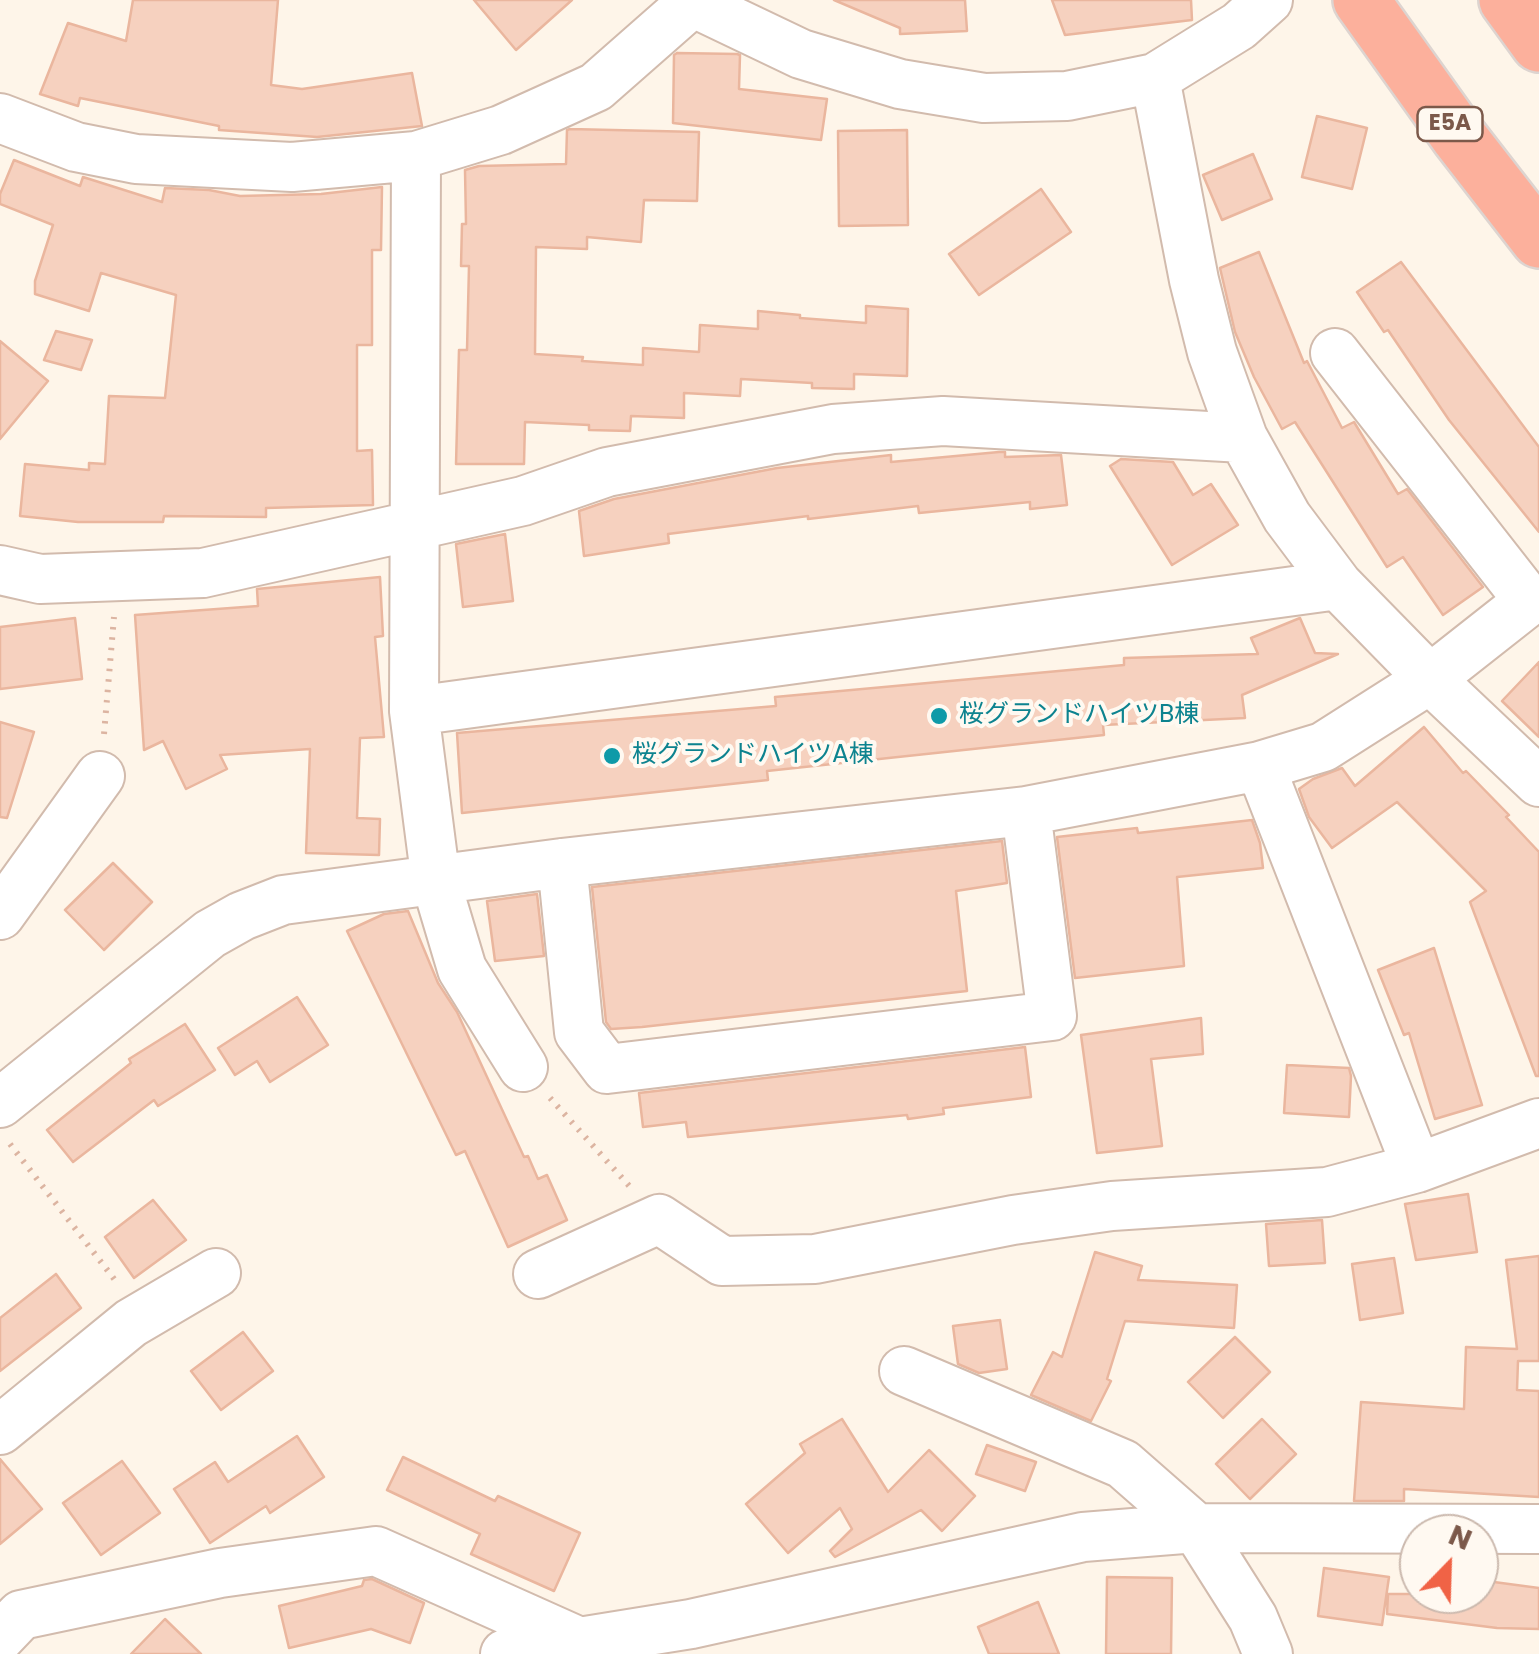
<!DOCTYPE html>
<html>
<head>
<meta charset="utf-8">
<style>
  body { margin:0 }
  #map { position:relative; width:1539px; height:1654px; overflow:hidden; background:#fef5e9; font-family:Poppins,sans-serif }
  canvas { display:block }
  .north { position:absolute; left:1399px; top:1514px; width:100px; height:100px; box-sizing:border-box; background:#fff9f1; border:2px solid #cbb9ae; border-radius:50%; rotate:23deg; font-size:28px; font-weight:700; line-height:40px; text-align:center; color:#7c594a }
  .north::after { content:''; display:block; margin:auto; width:35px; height:45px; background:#f06346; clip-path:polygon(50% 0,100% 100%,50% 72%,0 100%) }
</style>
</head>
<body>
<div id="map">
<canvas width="1539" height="1654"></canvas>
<div class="north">N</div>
</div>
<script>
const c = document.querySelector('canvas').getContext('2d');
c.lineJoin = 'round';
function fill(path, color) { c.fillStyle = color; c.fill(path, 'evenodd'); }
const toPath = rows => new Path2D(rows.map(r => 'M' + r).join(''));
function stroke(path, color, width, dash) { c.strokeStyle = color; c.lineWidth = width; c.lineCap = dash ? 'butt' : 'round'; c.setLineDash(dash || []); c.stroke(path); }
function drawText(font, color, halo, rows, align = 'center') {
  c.font = font + ' Poppins,"Noto Sans JP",sans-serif'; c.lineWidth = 8; c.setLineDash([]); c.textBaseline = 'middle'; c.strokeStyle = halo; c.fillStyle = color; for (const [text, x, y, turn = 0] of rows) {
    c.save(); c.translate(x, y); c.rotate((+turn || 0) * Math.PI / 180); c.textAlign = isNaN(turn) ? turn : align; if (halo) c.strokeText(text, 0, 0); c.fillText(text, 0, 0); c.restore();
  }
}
const building = toPath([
  [133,0,278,0,271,85,302,89,412,73,422,126,317,137,219,130,219,126,80,98,78,106,40,94,68,23,126,41,133,0],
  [474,0,572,0,516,50,474,0],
  [834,0,965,0,967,31,900,34,900,28,834,0],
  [1052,0,1191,0,1192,20,1065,35,1052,0],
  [677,53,737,54,740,55,739,89,827,99,821,140,673,123,674,55,677,53],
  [1317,116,1367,128,1352,189,1302,177,1317,116],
  [570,129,699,132,697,201,644,200,641,242,587,237,587,249,536,247,535,354,583,357,582,361,643,365,643,348,699,352,700,325,758,329,758,311,800,315,800,318,866,323,866,306,908,309,907,376,854,374,854,389,812,388,812,383,741,379,740,396,684,393,684,418,631,416,630,431,589,430,589,425,525,422,524,464,456,464,459,350,467,350,469,266,461,266,462,224,466,224,465,170,479,166,566,164,567,130,570,129],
  [907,130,908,225,839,226,838,131,907,130],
  [1253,154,1272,199,1222,220,1203,175,1253,154],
  [14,160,80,186,83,177,162,202,165,188,209,190,240,196,321,194,382,187,381,250,372,250,372,345,357,345,357,451,372,450,373,505,266,508,266,517,164,516,163,522,78,522,20,516,25,464,89,470,89,463,105,464,109,396,165,398,176,295,101,273,89,311,35,294,35,281,53,225,0,204,0,194,14,160],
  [1041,189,1071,232,979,295,949,254,1041,189],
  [1259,252,1304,363,1307,361,1342,428,1354,422,1398,494,1407,489,1483,587,1443,615,1403,557,1387,567,1295,422,1282,429,1254,377,1235,332,1220,268,1259,252],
  [1401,262,1539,447,1539,532,1449,420,1388,330,1384,332,1357,292,1401,262],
  [56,331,92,340,81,370,44,360,56,331],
  [0,341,48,381,0,439,0,341],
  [999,452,1005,452,1005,457,1061,455,1067,505,1030,509,1030,502,919,513,918,506,808,519,808,516,668,534,669,543,584,556,579,511,614,499,777,468,891,455,891,462,999,452],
  [1121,459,1173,462,1193,495,1211,484,1238,525,1172,565,1110,466,1121,459],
  [505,534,513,601,463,607,456,544,505,534],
  [380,577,383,636,375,637,384,737,360,738,357,818,380,819,379,855,306,853,310,749,220,755,227,769,186,789,163,741,144,750,135,615,258,606,257,589,380,577],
  [75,618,82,679,0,689,0,627,75,618],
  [1300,618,1315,653,1338,654,1242,695,1245,718,1103,725,1104,735,767,771,768,780,462,813,457,733,776,706,775,697,1124,665,1124,658,1258,654,1251,638,1300,618],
  [1539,662,1539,737,1502,701,1539,662],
  [0,722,34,732,7,818,0,817,0,722],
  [1424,727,1463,773,1466,771,1509,815,1506,817,1539,852,1539,1076,1536,1076,1470,902,1486,891,1397,802,1332,848,1309,817,1299,789,1313,779,1342,768,1355,786,1424,727],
  [1252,820,1260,843,1263,868,1177,877,1184,966,1075,978,1057,837,1137,828,1138,833,1252,820],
  [1002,841,1007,883,956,891,967,991,642,1027,611,1029,606,1022,592,887,1002,841],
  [113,863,152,902,104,950,65,910,113,863],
  [537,894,544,956,495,961,487,901,537,894],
  [408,911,438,983,457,1012,524,1157,528,1156,538,1179,547,1175,567,1220,508,1247,465,1151,456,1155,347,931,384,914,408,911],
  [1434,948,1482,1105,1435,1119,1409,1033,1404,1035,1378,970,1434,948],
  [297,997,328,1045,270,1082,257,1061,235,1075,218,1048,297,997],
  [1201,1018,1203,1054,1151,1059,1162,1146,1097,1153,1081,1035,1201,1018],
  [185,1024,215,1070,158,1106,154,1100,73,1162,47,1130,131,1063,129,1059,185,1024],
  [1025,1047,1031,1097,943,1108,944,1114,908,1119,907,1115,688,1137,686,1122,643,1127,639,1093,1025,1047],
  [1287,1065,1349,1068,1351,1076,1349,1117,1284,1113,1287,1065],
  [1468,1194,1477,1252,1416,1260,1405,1204,1468,1194],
  [153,1200,186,1240,134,1278,105,1237,153,1200],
  [1322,1220,1325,1263,1269,1266,1266,1224,1322,1220],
  [1095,1252,1142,1266,1138,1280,1237,1285,1234,1328,1125,1321,1107,1379,1111,1381,1091,1421,1031,1395,1053,1352,1062,1357,1095,1252],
  [1539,1256,1539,1361,1518,1361,1517,1390,1539,1391,1539,1497,1404,1489,1404,1501,1354,1501,1361,1402,1464,1409,1466,1347,1517,1349,1506,1260,1539,1256],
  [1394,1258,1403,1313,1360,1320,1352,1264,1394,1258],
  [56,1274,81,1308,0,1371,0,1318,56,1274],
  [1000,1320,1007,1369,979,1373,958,1364,953,1326,1000,1320],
  [243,1332,273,1371,221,1410,191,1371,243,1332],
  [1235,1337,1270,1372,1223,1418,1188,1382,1235,1337],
  [842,1419,888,1492,929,1450,975,1496,942,1531,921,1510,835,1557,830,1551,852,1529,840,1508,788,1553,746,1504,805,1453,800,1444,842,1419],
  [1262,1419,1296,1454,1250,1499,1216,1464,1262,1419],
  [297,1436,324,1477,270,1513,266,1506,210,1543,174,1489,215,1462,228,1482,297,1436],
  [987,1445,1036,1462,1025,1491,976,1474,987,1445],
  [403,1457,495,1501,498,1496,580,1533,554,1591,471,1554,480,1534,387,1490,403,1457],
  [0,1459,42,1509,0,1544,0,1459],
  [122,1461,160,1513,101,1555,63,1503,122,1461],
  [1324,1568,1389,1577,1382,1625,1318,1616,1324,1568],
  [1107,1577,1172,1578,1171,1654,1106,1654,1107,1577],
  [372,1579,424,1603,410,1643,371,1629,289,1648,279,1606,362,1586,364,1580,372,1579],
  [1479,1580,1539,1588,1539,1629,1497,1628,1387,1614,1388,1594,1479,1594,1479,1580],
  [1038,1602,1059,1654,989,1654,978,1627,1038,1602],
  [165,1619,201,1654,131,1654,165,1619]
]);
fill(building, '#f6d1bf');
stroke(building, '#eab69e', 2.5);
const minor = toPath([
  [688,0,801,54,900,84,984,98,1067,96,1155,78,1239,26,1268,0],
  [1155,78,1194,280,1212,352,1243,438,1287,517,1338,585,1430,679,1539,782],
  [0,118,76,147,136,159,292,167,416,156,501,130,596,87,695,0],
  [416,156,414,711,436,882,462,969,523,1067],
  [0,570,40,579,203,573,523,501,607,472,833,429,943,421,1243,438],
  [414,711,1338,585],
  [1260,766,1417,1168],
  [562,863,579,1032,607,1069,1052,1016,1026,811],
  [0,915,100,776],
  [0,1103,210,934,242,916,283,900,562,863,1026,811,1260,766,1323,747,1430,679,1529,601,1335,353],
  [538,1274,659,1219,722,1261,815,1259,1013,1220,1112,1206,1327,1192,1417,1168,1539,1123],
  [904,1371,1123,1464,1196,1528,1253,1618,1268,1654],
  [0,1430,131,1323,216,1273],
  [0,1637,21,1615,220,1573,376,1551,575,1640],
  [505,1654,691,1624,1083,1537,1196,1528,1539,1529]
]);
const highway = toPath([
  [1361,0,1459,137,1539,240],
  [1507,0,1539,44]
]);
stroke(minor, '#d2bbad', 52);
stroke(highway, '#ddd4d0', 60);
stroke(toPath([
  [104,734,114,617],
  [550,1098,632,1189],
  [10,1144,118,1284]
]), '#dcb4a1', 6, [2.5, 8]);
stroke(minor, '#fff', 48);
stroke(highway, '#fcb09c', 55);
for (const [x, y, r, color] of [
  [939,716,10,"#0f9aa8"],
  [612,756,10,"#0f9aa8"]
]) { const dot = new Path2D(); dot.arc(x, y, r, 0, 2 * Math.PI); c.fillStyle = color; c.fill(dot); stroke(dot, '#fff9f1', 4); }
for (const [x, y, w] of [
  [1450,124,65]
]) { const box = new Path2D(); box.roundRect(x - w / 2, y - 17, w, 34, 8); c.fillStyle = '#fff9f1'; c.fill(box); stroke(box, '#7c594a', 2.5); }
drawText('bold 22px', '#7c594a', null, [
  ["E5A",1450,124]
]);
drawText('25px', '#0d838f', '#fff9f1', [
  ["桜グランドハイツB棟",959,716],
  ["桜グランドハイツA棟",632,756]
], 'left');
</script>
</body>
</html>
